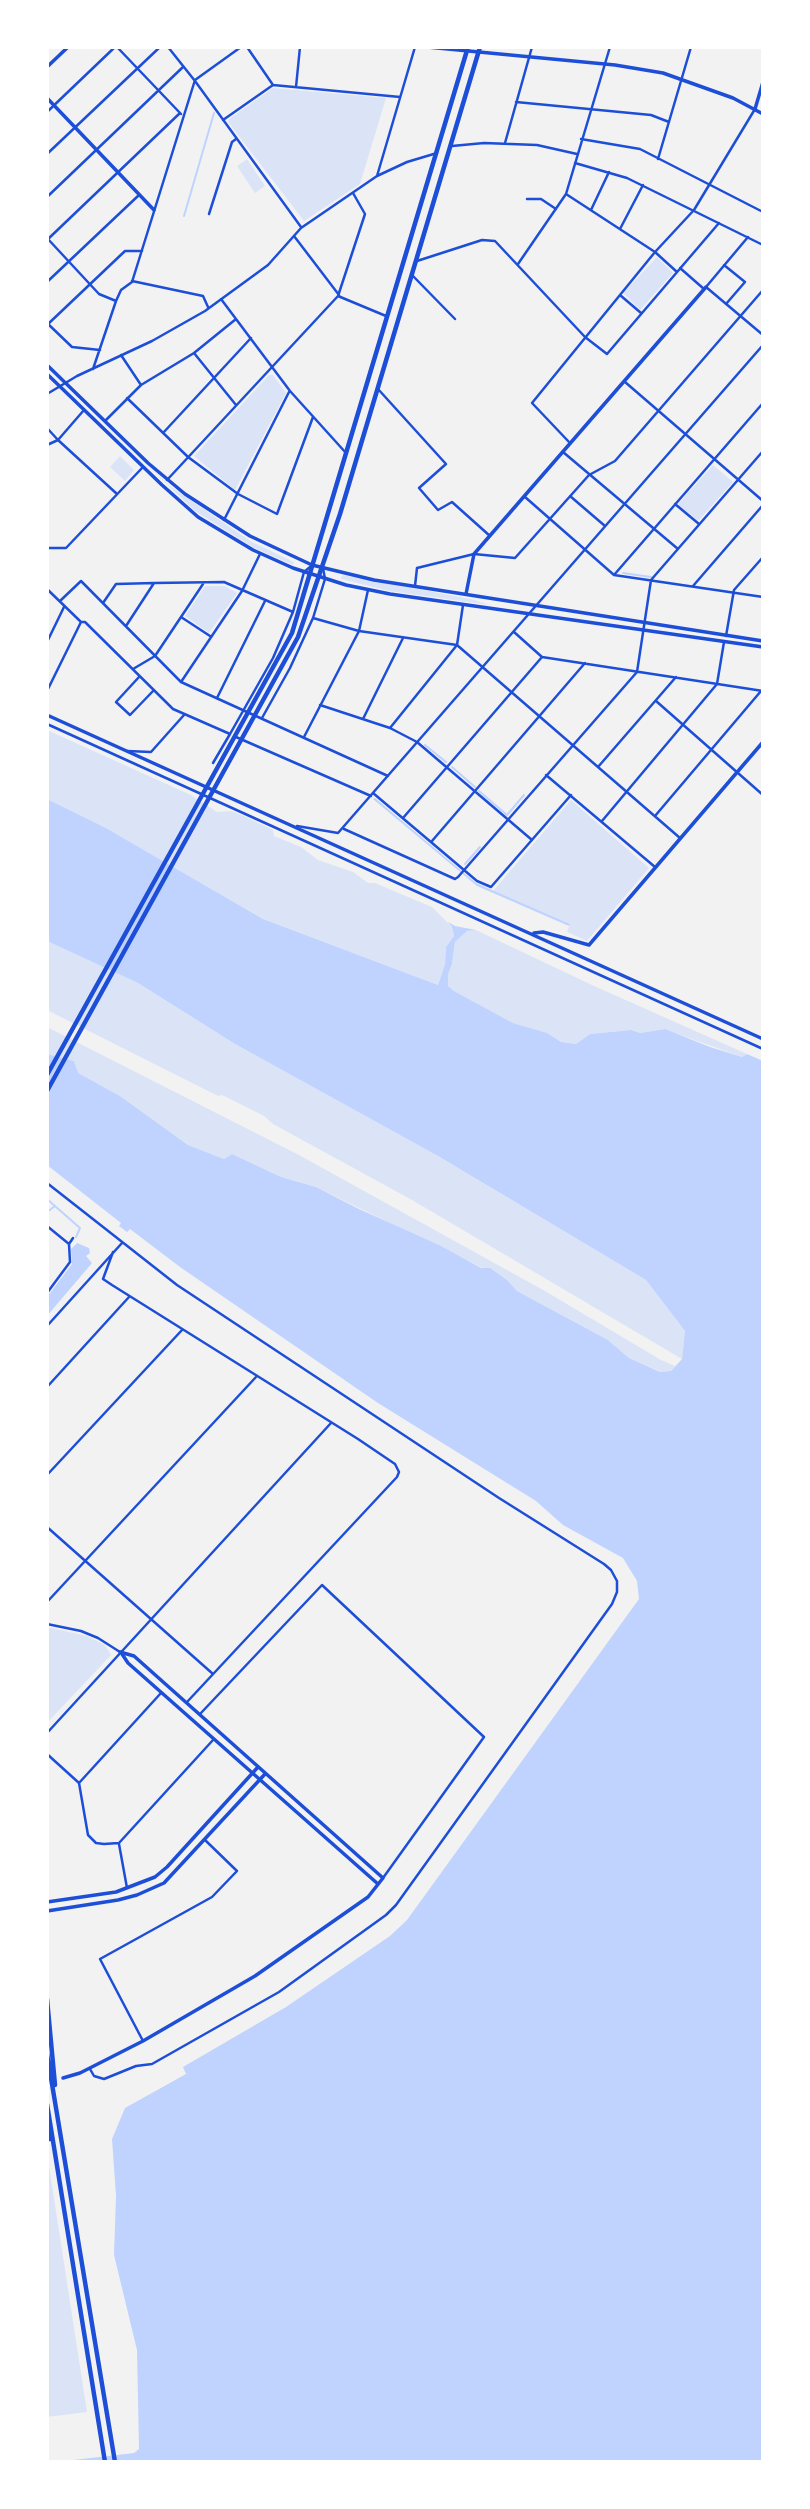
<!DOCTYPE html>
<html>
<head>
<meta charset="utf-8">
<style>
  body { margin:0 }
  #map { position:relative; width:810px; height:2509px; overflow:hidden; background:#f2f2f2; font-family:Mulish,sans-serif }
  canvas { display:block }
  .frame { position:absolute; inset:0; border:49px solid #fff; pointer-events:none }
</style>
</head>
<body>
<div id="map">
<canvas width="810" height="2509"></canvas>
<div class="frame"></div>
</div>
<script>
const c = document.querySelector('canvas').getContext('2d');
c.lineJoin = 'round';
function fill(path, color) { c.fillStyle = color; c.fill(path, 'evenodd'); }
const toPath = rows => new Path2D(rows.map(r => 'M' + r).join(''));
function stroke(path, color, width, dash) { c.strokeStyle = color; c.lineWidth = width; c.lineCap = dash ? 'butt' : 'round'; c.setLineDash(dash || []); c.stroke(path); }
fill(toPath([
  [273,88,386,98,360,184,304,221,228,122,229,119],
  [247,159,265,186,255,193,237,166],
  [657,257,673,273,640,310,623,293],
  [269,375,273,375,286,393,235,490,194,456],
  [95,415,171,487,252,542,294,562,293,565,254,548,195,511],
  [120,456,134,470,125,481,110,467],
  [713,465,733,482,699,520,697,520,679,506,679,503],
  [342,575,471,599,490,605,389,591,341,579],
  [205,586,225,586,237,593,209,633,185,616],
  [47,730,191,795,217,812,231,811,244,816,273,830,274,836,301,847,318,860,353,872,368,883,375,883,432,907,452,927,454,936,446,947,445,964,438,985,263,919,106,828,47,799],
  [571,800,649,868,587,941,567,932,570,924,493,891],
  [476,930,592,985,747,1054,742,1057,664,1029,640,1033,631,1030,590,1034,576,1044,561,1042,546,1033,513,1023,454,991,448,986,448,973,452,964,455,942,467,931],
  [47,941,138,983,235,1044,438,1156,646,1280,685,1331,682,1359,412,1200,273,1124,264,1116,222,1095,218,1096,47,1010],
  [47,1027,299,1155,545,1291,661,1360,675,1366,671,1371,661,1372,629,1358,608,1340,517,1291,507,1280,316,1187,281,1177,232,1154,224,1159,188,1145,120,1096,77,1073,74,1061,47,1054],
  [47,1627,87,1636,105,1645,111,1655,47,1723],
  [47,2153,87,2412,47,2417]
]), '#dbe4f7');
fill(toPath([
  [375,798,476,883,570,924,569,926,477,886,373,799],
  [47,799,106,828,263,919,438,985,445,964,446,947,454,936,452,927,448,922,455,926,476,930,467,931,455,942,452,964,448,974,448,986,454,991,513,1023,547,1033,561,1042,576,1044,590,1034,631,1030,640,1033,665,1029,710,1047,742,1057,747,1054,763,1061,763,2462,56,2462,134,2453,139,2449,137,2350,114,2255,116,2196,112,2139,125,2108,186,2074,183,2067,286,2007,390,1936,407,1920,639,1599,637,1581,623,1558,563,1525,536,1501,378,1403,180,1267,130,1229,127,1232,119,1226,121,1223,47,1165,47,1054,74,1061,78,1073,120,1096,188,1145,224,1159,232,1154,281,1177,316,1187,359,1209,439,1245,481,1268,490,1268,507,1280,517,1291,608,1340,629,1358,660,1372,671,1371,682,1359,685,1331,646,1280,438,1156,235,1044,138,983,47,941],
  [77,1243,89,1248,90,1253,86,1256,92,1263,47,1316,47,1297,72,1264,71,1249]
]), '#bfd3fe');
stroke(toPath([
  [184,216,214,113],
  [623,573,651,577],
  [425,745,446,762],
  [452,767,475,787],
  [479,791,507,815,524,795],
  [465,864,480,847],
  [47,1199,80,1228,76,1237],
  [47,1212,55,1206]
]), '#bfd3fe', 2);
stroke(toPath([
  [117,47,181,114],
  [168,47,195,81,301,227],
  [247,47,273,85],
  [296,87,300,47],
  [516,102,651,115,669,122],
  [47,112,115,47],
  [223,120,273,85,400,97],
  [581,139,640,149,763,212],
  [505,143,532,47],
  [452,146,484,143,537,145,577,154],
  [47,154,160,47],
  [658,159,691,47],
  [575,163,627,178,763,245],
  [377,176,415,47],
  [566,194,655,252,677,272],
  [47,197,183,67],
  [527,199,541,199,556,209],
  [591,210,609,172],
  [209,214,232,142,236,139],
  [620,229,643,185],
  [294,236,339,295],
  [748,237,706,287,763,335],
  [47,238,99,294,116,301],
  [47,240,180,113],
  [417,261,482,240,495,241,585,337,607,354,719,223],
  [518,264,566,194,610,47],
  [724,265,745,282,726,304],
  [680,268,704,289],
  [413,276,455,319],
  [132,281,203,296,208,307],
  [47,282,139,195],
  [620,295,641,313],
  [338,296,386,316],
  [221,299,290,391,346,453],
  [47,323,72,347,100,350],
  [47,325,125,251,142,251],
  [194,353,236,405],
  [121,355,141,385],
  [93,369,116,301,121,290,132,282,195,80,241,47],
  [625,382,763,501],
  [378,389,446,464,419,488,438,510,452,502,490,536],
  [47,394,77,376,152,341,205,311,268,265,301,228,377,176,407,162,437,153],
  [127,398,188,457,238,494,277,514,313,417],
  [105,421,141,385,194,353,236,319],
  [47,428,58,440,117,494],
  [163,433,251,338],
  [569,442,532,403,655,252,694,210,755,109],
  [47,445,58,440,84,410],
  [563,452,678,549],
  [167,480,338,296,365,214,353,193],
  [570,496,605,526],
  [525,497,614,575,763,597],
  [675,504,699,524],
  [224,520,289,392],
  [47,548,66,548,143,467],
  [614,575,763,403],
  [415,586,417,568,474,554,515,558,589,475,615,461,763,290],
  [693,586,763,505],
  [47,589,81,622,85,622,173,709,230,734,273,658,293,612,304,572,310,567],
  [60,601,81,581,181,682,388,776],
  [103,603,116,584,154,583],
  [181,617,210,636],
  [313,618,359,631,457,645,680,838],
  [126,626,154,583,224,582,293,612],
  [514,632,542,657,763,691],
  [726,636,734,590,763,557],
  [47,642,64,607],
  [133,669,155,656,203,584],
  [139,677,116,702,130,715,154,690],
  [181,682,242,591,260,554],
  [47,691,81,622],
  [217,698,265,601],
  [656,701,763,795],
  [320,705,390,728,417,742,532,840],
  [262,718,290,668,313,618,325,579,323,568],
  [363,719,403,638],
  [47,724,763,1049],
  [390,728,457,645,463,605],
  [236,737,371,796],
  [304,737,359,631,368,590],
  [127,751,151,752,184,715],
  [213,763,230,734],
  [598,767,676,677],
  [546,775,655,867],
  [373,793,477,881,491,887,571,795],
  [655,816,761,691],
  [403,818,542,657],
  [602,821,717,684,724,642],
  [297,826,338,833,763,345],
  [344,829,455,879,458,877,637,672,651,580,763,451],
  [432,841,585,663],
  [47,1183,177,1285,499,1498,604,1564,611,1570,617,1581,617,1592,612,1604,396,1905,386,1915,279,1992,152,2064,136,2066,104,2079,94,2076,90,2069],
  [47,1226,69,1244],
  [113,1252,103,1279,112,1285,358,1439,395,1464,399,1472,397,1477,187,1702],
  [47,1293,70,1262,69,1244,73,1238],
  [47,1326,122,1243],
  [47,1387,129,1297],
  [47,1475,182,1330],
  [47,1527,213,1674],
  [47,1602,256,1377],
  [47,1624,81,1631,98,1638,120,1652],
  [200,1714,322,1585,484,1737,383,1878],
  [47,1733,331,1423],
  [47,1754,79,1783,88,1835,96,1843,104,1844,119,1843,213,1740],
  [79,1783,161,1693],
  [119,1844,127,1888],
  [143,2041,100,1959,212,1897,237,1871,205,1840]
]), '#1d4ed8', 2.5);
stroke(toPath([
  [47,67,68,47],
  [47,98,154,210],
  [755,109,763,82],
  [47,365,148,463,185,494,250,536,312,565,374,580,763,641],
  [47,374,162,485,198,517,253,550,293,568,346,585,390,594,763,647],
  [466,594,474,554,706,287],
  [47,715,763,1039],
  [534,933,543,932,589,945,763,742],
  [122,1654,128,1663,378,1884],
  [47,1902,116,1892,155,1877,167,1867,258,1767],
  [47,1911,118,1900,137,1895,164,1883,265,1774],
  [63,2078,80,2073,143,2041,255,1976,368,1897,383,1878,134,1656,120,1652]
]), '#1d4ed8', 3.5);
stroke(toPath([
  [479,52,615,65,663,73,733,98,763,114]
]), '#1d4ed8', 3.5);
stroke(toPath([
  [427,47,479,52]
]), '#1d4ed8', 3.5);
stroke(toPath([
  [47,1075,292,633,468,47],
  [47,1091,298,637,340,514,480,47],
  [47,1999,55,2085],
  [47,2054,115,2462],
  [47,2104,105,2462],
  [47,2129,50,2139]
]), '#1d4ed8', 4.5);
</script>
</body>
</html>
